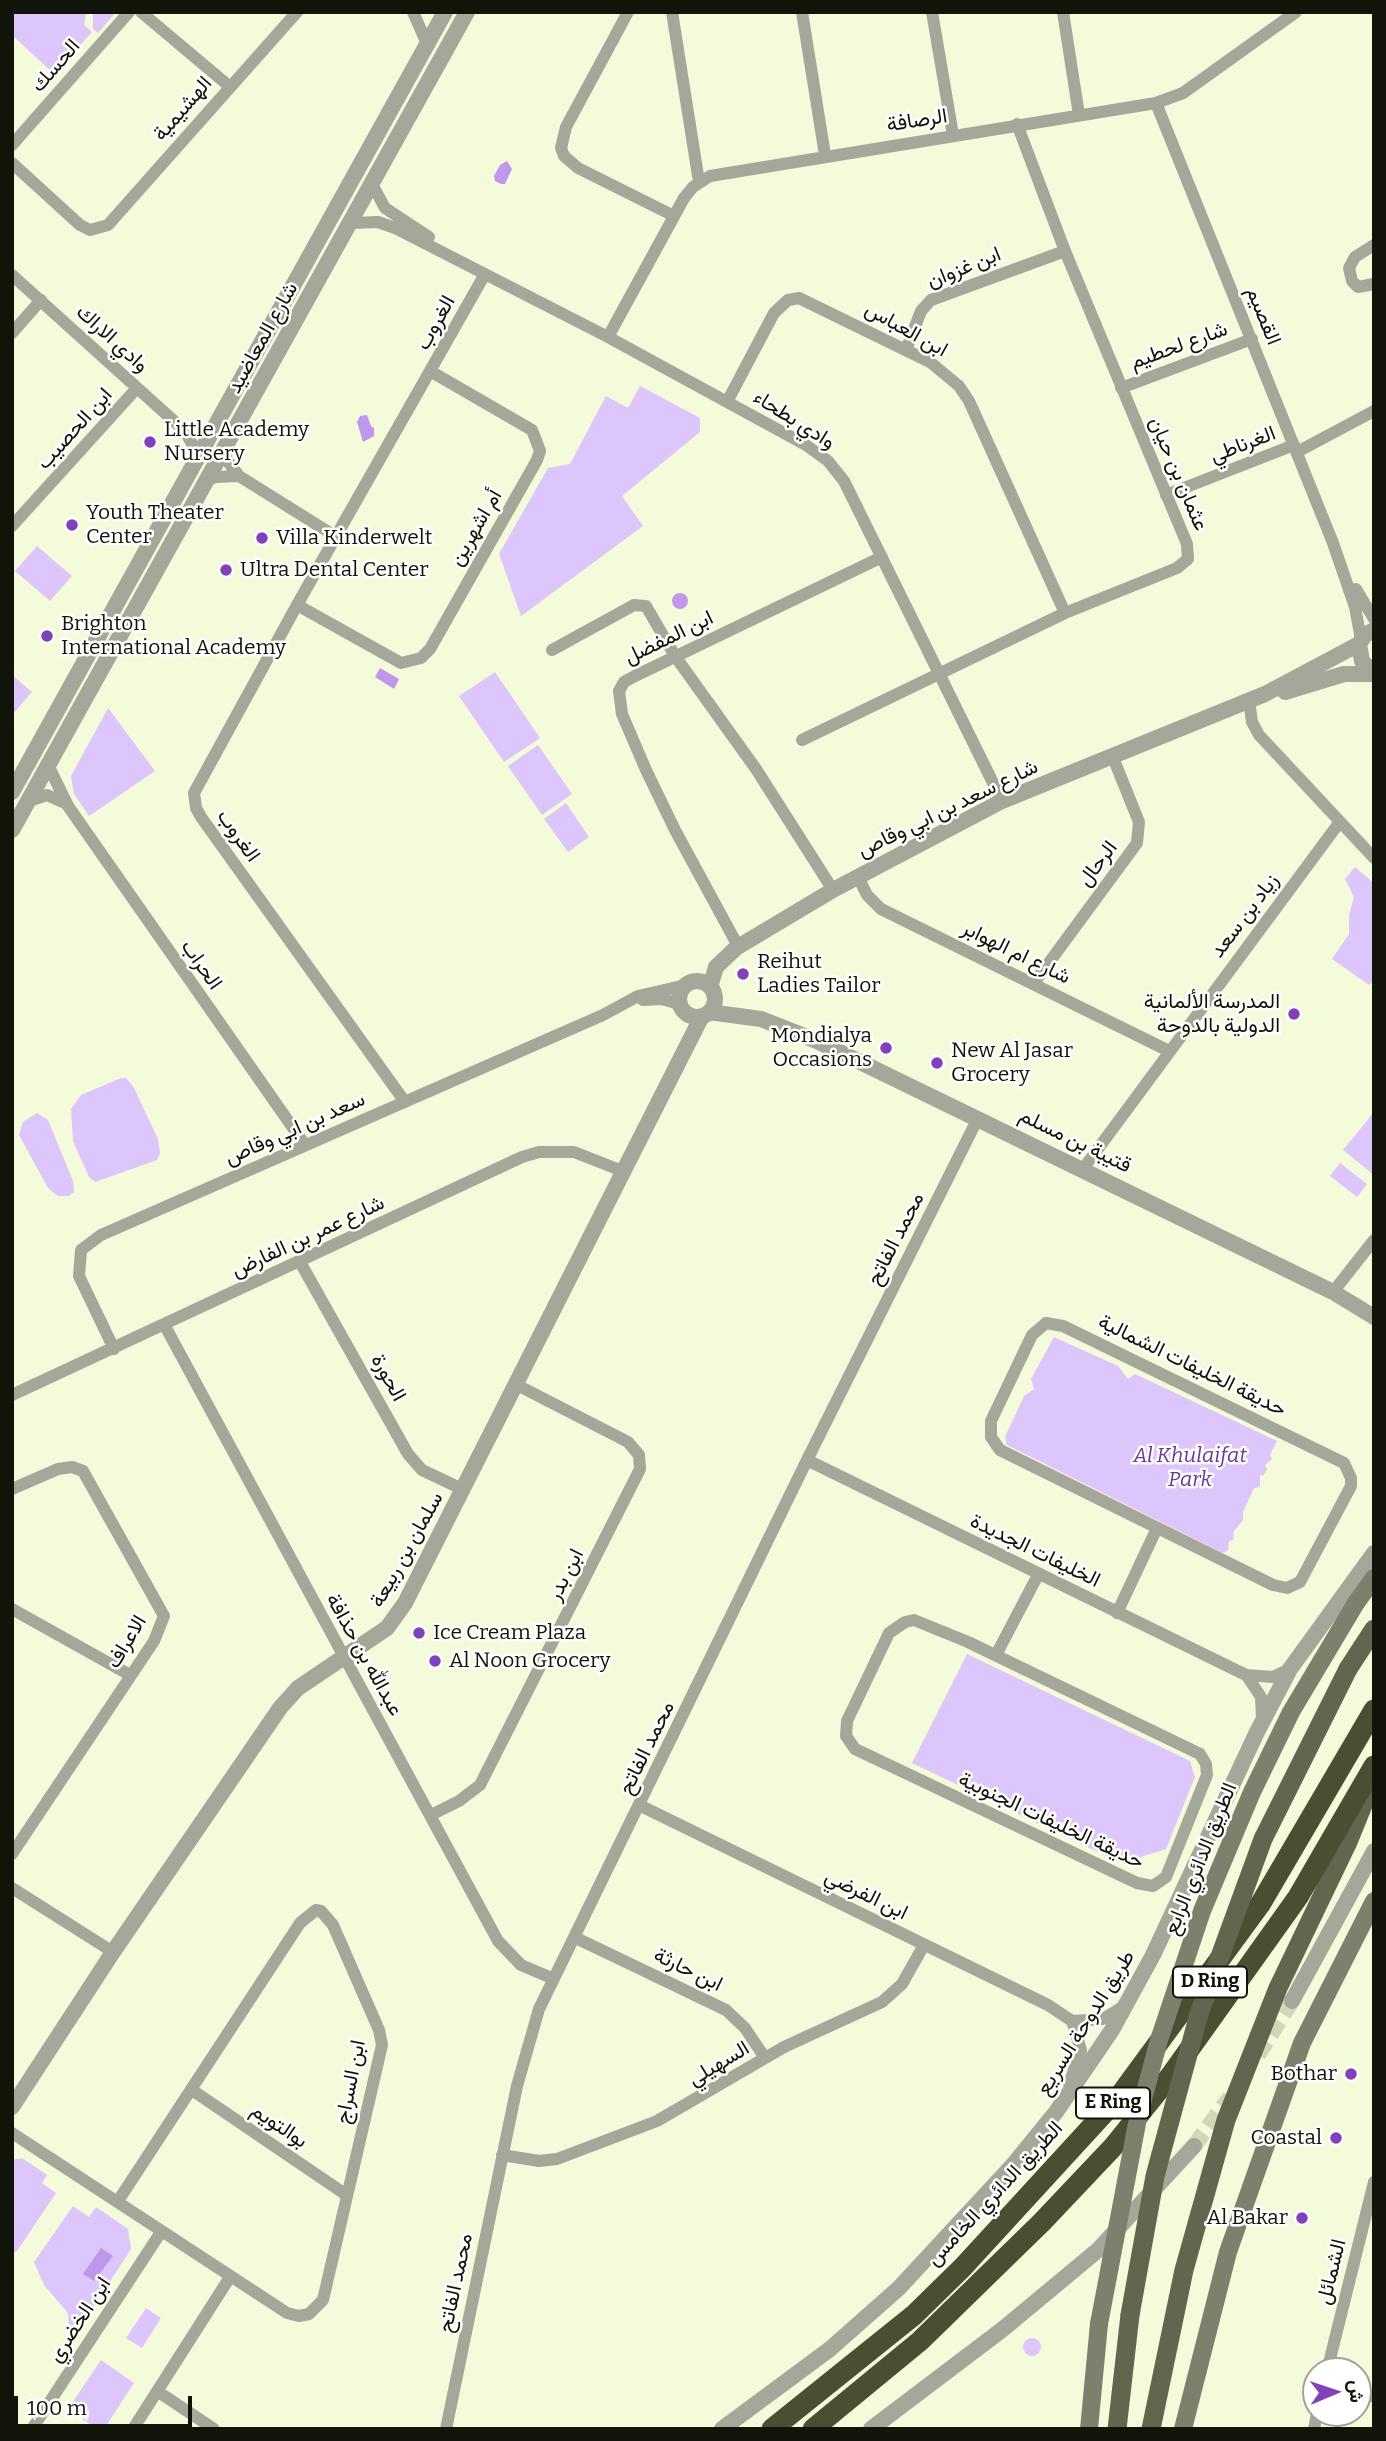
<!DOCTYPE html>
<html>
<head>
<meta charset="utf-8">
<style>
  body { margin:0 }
  #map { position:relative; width:1386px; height:2441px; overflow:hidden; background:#f3fbda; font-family:Bitter,Vazirmatn,serif }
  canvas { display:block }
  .frame { position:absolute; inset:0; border:14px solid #111408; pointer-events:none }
  .north { position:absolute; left:1302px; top:2357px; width:70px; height:70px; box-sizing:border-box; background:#fff; border:2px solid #a0a19c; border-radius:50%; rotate:88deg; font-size:19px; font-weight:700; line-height:28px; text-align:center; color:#111408 }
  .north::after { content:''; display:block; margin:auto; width:24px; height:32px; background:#8042b8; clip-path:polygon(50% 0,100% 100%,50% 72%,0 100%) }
  .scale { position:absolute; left:14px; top:2396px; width:178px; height:32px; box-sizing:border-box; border:4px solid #111408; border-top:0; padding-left:9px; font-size:21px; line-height:24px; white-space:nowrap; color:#111408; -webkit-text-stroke:5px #fff; paint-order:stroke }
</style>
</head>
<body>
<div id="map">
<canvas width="1386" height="2441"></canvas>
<div class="frame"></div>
<div class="north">ش</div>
<div class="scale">100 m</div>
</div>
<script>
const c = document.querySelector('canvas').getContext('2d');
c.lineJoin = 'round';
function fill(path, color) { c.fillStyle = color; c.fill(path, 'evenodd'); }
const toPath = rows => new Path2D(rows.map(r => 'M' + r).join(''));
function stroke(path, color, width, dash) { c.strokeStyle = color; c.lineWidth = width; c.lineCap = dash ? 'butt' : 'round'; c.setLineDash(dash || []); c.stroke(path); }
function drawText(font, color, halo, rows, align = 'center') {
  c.font = font + ' Bitter,Vazirmatn,serif'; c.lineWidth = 5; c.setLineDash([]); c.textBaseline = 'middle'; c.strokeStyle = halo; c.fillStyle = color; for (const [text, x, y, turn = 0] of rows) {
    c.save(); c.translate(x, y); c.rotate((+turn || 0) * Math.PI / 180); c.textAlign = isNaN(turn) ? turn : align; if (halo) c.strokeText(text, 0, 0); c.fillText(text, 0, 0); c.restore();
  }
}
fill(toPath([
  [12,12,86,12,84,25,92,32,54,74,12,35],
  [93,12,116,12,98,33,93,29],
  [640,386,700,418,700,432,622,496,643,526,521,616,499,554,548,468,570,464,606,396,628,408],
  [37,546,72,576,50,601,15,571],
  [495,672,540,738,504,762,459,696],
  [12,675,32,692,12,715],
  [108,708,155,771,89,816,74,794,71,776],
  [538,745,572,794,542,815,508,766],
  [566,803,589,837,568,852,544,819],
  [1355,867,1374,883,1374,980,1369,985,1332,959,1349,934,1349,915,1354,897,1345,879],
  [121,1078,126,1078,133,1086,158,1139,160,1153,157,1160,95,1182,89,1177,73,1141,71,1109,81,1095],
  [1374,1112,1374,1175,1343,1150],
  [37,1113,48,1120,73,1181,74,1192,69,1196,58,1196,48,1188,19,1135,23,1122],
  [1340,1163,1367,1184,1357,1197,1330,1176],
  [1054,1337,1118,1366,1128,1379,1135,1374,1277,1441,1270,1455,1272,1459,1265,1465,1267,1469,1264,1475,1260,1476,1260,1487,1254,1488,1243,1512,1243,1520,1234,1531,1233,1540,1229,1541,1228,1550,1223,1553,1007,1445,1005,1437,1024,1396,1034,1389,1031,1379],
  [967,1654,1190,1761,1195,1777,1166,1849,1121,1863,912,1763],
  [22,2158,47,2175,42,2183,56,2193,17,2251,12,2253,12,2160],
  [73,2206,89,2217,96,2207,128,2229,131,2249,76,2334,69,2330,68,2313,44,2285,34,2262],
  [146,2308,161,2318,142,2348,126,2338],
  '1023 2347a9 9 0 1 1 18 0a9 9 0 1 1-18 0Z',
  [101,2360,134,2383,104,2429,97,2429,68,2409]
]), '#ddc6fb');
fill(toPath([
  [507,161,512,169,505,184,501,184,495,181,494,176,500,165],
  [367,415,371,426,374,428,374,436,363,442,357,422,360,416],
  '672 601a8 8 0 1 1 16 0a8 8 0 1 1-16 0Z',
  [380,668,399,679,394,689,375,677],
  [101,2248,113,2256,94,2281,83,2274]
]), '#bf98ec');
stroke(toPath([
  [1258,2055,1292,2001],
  [1194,2146,1230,2097]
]), '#d1d8ba', 16, [16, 8]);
stroke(toPath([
  [141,12,229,86],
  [413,12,428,46],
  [628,12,566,127,561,148,564,156,578,168,674,216],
  [672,12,699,182],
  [802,12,825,155],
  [932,12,953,135],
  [1063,12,1079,115],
  [1156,103,1333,543,1355,607,1361,639],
  [12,145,129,12],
  [12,163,80,225,90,230,108,225,297,12],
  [372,184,385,208,429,237],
  [351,223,378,222,395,228,608,337,806,445,828,461,844,481,1002,801],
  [1374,245,1355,257,1349,268,1352,281,1358,287,1374,284],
  [12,275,185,431,200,458],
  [12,333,41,300],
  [608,337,684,198,693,187,710,176,1156,103,1183,93,1296,12],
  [906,350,921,311,931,300,1065,251],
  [1121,388,1252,339],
  [727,402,774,313,788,300,799,298,930,362,959,386,969,401,1065,613],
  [225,449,226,459,239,476,335,536],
  [1297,452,1374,411],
  [207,481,215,477,239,476],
  [1166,495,1294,445],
  [12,526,137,388],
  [1356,589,1374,619],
  [297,605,401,663,421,658,430,649,537,460,540,451,532,430,430,371],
  [552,650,634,605,646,606,675,656,756,769,833,890],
  [1249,700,1252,722,1259,735,1374,858],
  [802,740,1065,613,1177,568,1188,559,1187,544,1065,251,1017,124],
  [49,767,68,806,305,1145],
  [29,801,47,795,65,803],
  [858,877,867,895,881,909,1169,1051],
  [738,946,675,830,646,770,622,714,619,691,624,682,635,676,882,557],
  [1034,983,1137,843,1139,822,1112,755],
  [643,1000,662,999,679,1004],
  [405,1102,201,817,196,808,194,793,297,605,485,274],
  [1083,1169,1339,823],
  [300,1262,408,1454,422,1470,464,1490],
  [1333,1292,1374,1240],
  [1046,1323,1063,1326,1344,1463,1351,1478,1351,1486,1300,1582,1287,1588,1273,1585,1000,1450,991,1437,991,1421,1032,1335,1046,1323],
  [165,1326,498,1941,521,1965,554,1979],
  [114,1349,79,1276,81,1250,101,1235,603,1015,638,996,686,985],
  [12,1395,522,1157,539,1152,574,1152,625,1172],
  [807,1460,1246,1675,1273,1677,1290,1669],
  [12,1489,58,1469,72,1467,83,1471,164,1616,154,1641,12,1854],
  [12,1609,130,1675],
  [1117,1613,1157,1528],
  [914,1620,968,1642,1200,1754,1206,1764,1207,1775,1166,1877,1153,1886,1137,1883,855,1749,846,1736,847,1721,889,1633,905,1622,914,1620],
  [996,1655,1038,1575],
  [1247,1676,1261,1697,1262,1719],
  [641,1806,1048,2005,1072,2021,1103,2019,1124,2006],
  [431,1815,459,1801,480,1785,640,1469,639,1455,628,1442,517,1385],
  [12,1888,113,1952],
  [576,1938,726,2010,745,2028,765,2058],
  [1069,2084,1081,2050,1072,2021],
  [192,2090,345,2194],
  [12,2133,287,2313,299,2316,309,2314,323,2300,382,2045,379,2030,333,1925,321,1911,316,1910,300,1923,118,2201],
  [502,2155,539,2161,557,2159,657,2121,784,2047,882,2002,902,1984,924,1945],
  [1327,2371,1374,2182],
  [157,2391,214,2429],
  [1358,2397,1374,2396],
  [32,2429,161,2232],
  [133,2429,230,2277],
  [446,2429,517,2086,539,2009,807,1460,978,1118],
  [1314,2429,1317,2413]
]), '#a4a799', 12);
stroke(toPath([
  [1374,630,1365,635,1359,644,1362,661,1374,674],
  [1285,692,1344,674,1374,674],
  [12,792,445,12],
  [12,830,467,12],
  '679 999a18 18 0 1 1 36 0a18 18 0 1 1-36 0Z',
  [710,987,716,967,736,948,833,890,1002,801,1265,694,1359,644],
  [709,1012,761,1019,817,1041,1333,1292,1374,1317],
  [1292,2001,1374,1851],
  [12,2107,113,1952,280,1708,298,1688,387,1628,405,1603,702,1016],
  [722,2429,830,2349,899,2288,1012,2166,1056,2112,1112,2030,1153,1955,1256,1734,1290,1669,1374,1553],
  [871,2429,1003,2329,1098,2250,1194,2146]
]), '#a4a799', 16);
stroke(toPath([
  [1356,1603,1374,1578],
  [1089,2429,1099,2324],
  [1183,2429,1228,2252,1302,2043,1374,1901]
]), '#7c816d', 18);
stroke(toPath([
  [1348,1669,1374,1629],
  [1117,2429,1130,2315],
  [1151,2429,1184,2270,1226,2120,1278,1988,1348,1842,1372,1783]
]), '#61664e', 19);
stroke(toPath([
  [772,2429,914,2315,963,2267,1118,2098,1261,1903,1374,1710],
  [813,2429,920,2341,1042,2222,1113,2147,1171,2075,1298,1897,1374,1766]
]), '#494f33', 21);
stroke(toPath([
  [1099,2324,1138,2118,1159,2040,1202,1911,1252,1792,1291,1712,1356,1603]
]), '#7c816d', 18);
stroke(toPath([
  [1130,2315,1155,2176,1199,2014,1263,1839,1348,1669]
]), '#61664e', 19);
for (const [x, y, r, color] of [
  [150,442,7,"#8042b8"],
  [72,525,7,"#8042b8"],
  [262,538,7,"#8042b8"],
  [226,570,7,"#8042b8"],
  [47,636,7,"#8042b8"],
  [743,974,7,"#8042b8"],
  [1294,1014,7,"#8042b8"],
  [886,1048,7,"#8042b8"],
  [937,1063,7,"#8042b8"],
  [419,1633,7,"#8042b8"],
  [435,1661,7,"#8042b8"],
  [1351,2074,7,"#8042b8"],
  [1336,2138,7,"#8042b8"],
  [1302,2218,7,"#8042b8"]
]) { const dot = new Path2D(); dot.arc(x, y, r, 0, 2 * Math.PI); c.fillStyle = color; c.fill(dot); stroke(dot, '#fff', 2.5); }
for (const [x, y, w] of [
  [1210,1982,74],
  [1113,2103,74]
]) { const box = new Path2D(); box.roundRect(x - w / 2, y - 15.5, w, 31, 5); c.fillStyle = '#fff'; c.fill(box); stroke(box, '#111408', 2); }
drawText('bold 19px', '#111408', null, [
  ["D Ring",1210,1982],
  ["E Ring",1113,2103]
]);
drawText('21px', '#111408', '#fff', [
  ["الحسك",56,66,-49],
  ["الهشيمية",183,109,-49],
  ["الرصافة",917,121,-9],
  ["ابن غزوان",964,268,-22],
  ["القصيم",1263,316,68],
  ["الغروب",436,323,-61],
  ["ابن العباس",906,330,29],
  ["شارع المعاضيد",263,338,-61],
  ["وادي الاراك",112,339,42],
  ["شارع لحطيم",1179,346,-20],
  ["وادي بطحاء",794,420,32],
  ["ابن الحصيب",75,429,-48],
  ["الغرناطي",1243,445,-21],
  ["عثمان بن حيان",1178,474,67],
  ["أم اشهرين",476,528,-60],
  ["ابن المفضل",669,638,-26],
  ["شارع سعد بن ابي وقاص",948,809,-26],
  ["الغروب",238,836,55],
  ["الرحال",1098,864,-53],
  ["زياد بن سعد",1245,916,-53],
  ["شارع ام الهوابر",1016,953,26],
  ["الحراب",201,965,55],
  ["سعد بن ابي وقاص",295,1129,-24],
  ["قتيبة بن مسلم",1075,1141,26],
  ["شارع عمر بن الفارض",308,1237,-25],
  ["محمد الفاتح",896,1239,-63],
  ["حديقة الخليفات الشمالية",1192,1366,26],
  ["الحورة",388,1378,61],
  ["سلمان بن ربيعة",407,1550,-61],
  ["الخليفات الجديدة",1035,1551,26],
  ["ابن بدر",566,1575,-63],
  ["الاعراف",127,1642,-59],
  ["عبدالله بن حذافة",364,1655,61],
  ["محمد الفاتح",647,1748,-64],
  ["حديقة الخليفات الجنوبية",1051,1821,25],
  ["الطريق الدائري الرابع",1201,1859,-68],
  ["ابن الفرضي",866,1895,26],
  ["ابن حارثة",688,1970,26],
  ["طريق الدوحة السريع",1086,2023,-58],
  ["السهيلي",719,2064,-31],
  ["ابن السراج",351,2082,-79],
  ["بوالتويم",279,2126,34],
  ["الطريق الدائري الخامس",995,2194,-47],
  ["الشمائل",1332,2272,-76],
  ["محمد الفاتح",456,2283,-78],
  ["ابن الخضري",80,2320,-57]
]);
drawText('21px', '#111408', '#fff', [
  ["Little Academy",164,430],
  ["Nursery",164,454],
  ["Youth Theater",86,513],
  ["Center",86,537],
  ["Villa Kinderwelt",276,538],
  ["Ultra Dental Center",240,570],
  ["Brighton",61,624],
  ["International Academy",61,648],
  ["Reihut",757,962],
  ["Ladies Tailor",757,986],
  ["المدرسة الألمانية",1280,1002,"right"],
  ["الدولية بالدوحة",1280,1026,"right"],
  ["Mondialya",872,1036,"right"],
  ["Occasions",872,1060,"right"],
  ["New Al Jasar",951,1051],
  ["Grocery",951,1075],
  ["Ice Cream Plaza",433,1633],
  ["Al Noon Grocery",449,1661],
  ["Bothar",1337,2074,"right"],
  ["Coastal",1322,2138,"right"],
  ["Al Bakar",1288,2218,"right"]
], 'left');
drawText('italic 21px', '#6a3898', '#fff', [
  ["Al Khulaifat",1190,1456],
  ["Park",1190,1480]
]);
</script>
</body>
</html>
